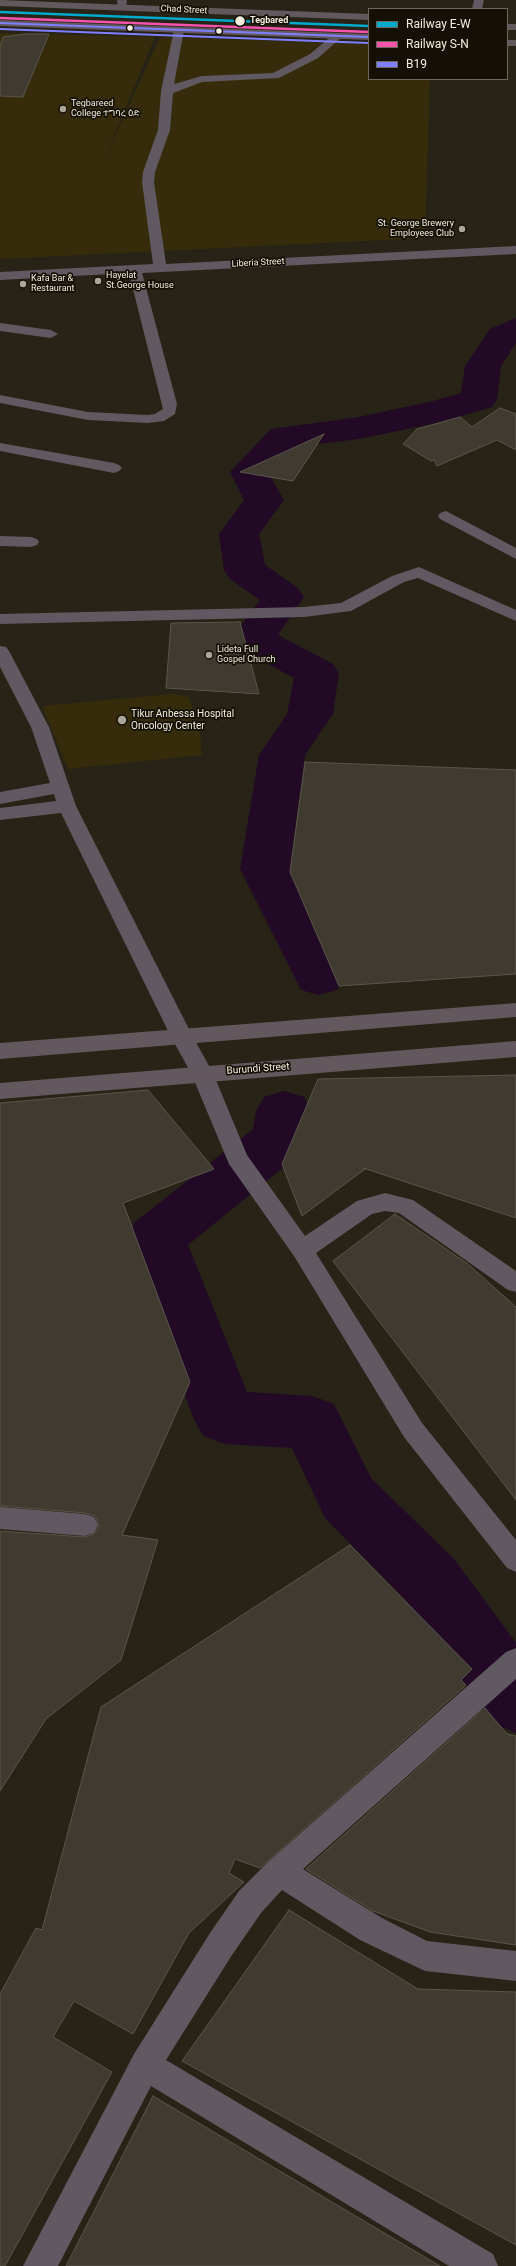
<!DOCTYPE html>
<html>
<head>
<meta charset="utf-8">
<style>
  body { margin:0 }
  #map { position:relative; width:516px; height:2266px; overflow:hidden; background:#272316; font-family:Roboto,sans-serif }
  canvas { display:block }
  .legend { position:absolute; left:368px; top:8px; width:140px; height:72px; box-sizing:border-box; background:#141006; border:1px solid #6d685c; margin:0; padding:5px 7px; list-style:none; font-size:12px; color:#f2edde }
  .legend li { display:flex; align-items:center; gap:8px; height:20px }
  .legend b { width:20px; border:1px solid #6d685c }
</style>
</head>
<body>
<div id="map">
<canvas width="516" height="2266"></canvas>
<ul class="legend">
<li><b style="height:5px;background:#00a9ce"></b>Railway E-W</li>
<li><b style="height:5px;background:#f653ac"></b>Railway S-N</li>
<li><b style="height:5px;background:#8080ff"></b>B19</li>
</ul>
</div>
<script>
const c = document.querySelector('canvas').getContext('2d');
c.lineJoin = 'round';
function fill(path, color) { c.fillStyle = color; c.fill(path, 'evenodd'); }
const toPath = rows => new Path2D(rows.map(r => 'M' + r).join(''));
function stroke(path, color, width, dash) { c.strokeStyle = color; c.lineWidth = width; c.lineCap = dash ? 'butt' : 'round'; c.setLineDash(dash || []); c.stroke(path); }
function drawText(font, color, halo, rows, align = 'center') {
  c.font = font + ' Roboto,"Noto Sans Ethiopic",sans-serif'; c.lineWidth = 3.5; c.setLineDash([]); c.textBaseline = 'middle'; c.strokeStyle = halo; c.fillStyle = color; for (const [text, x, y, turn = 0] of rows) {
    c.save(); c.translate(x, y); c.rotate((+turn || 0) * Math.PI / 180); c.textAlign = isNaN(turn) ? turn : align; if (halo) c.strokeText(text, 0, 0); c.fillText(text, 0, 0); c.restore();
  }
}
fill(toPath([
  [0,33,155,37,102,165,160,37,369,44,369,79,430,79,425,238,0,259],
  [172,694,189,697,200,734,202,755,68,769,42,706]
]), '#362c0c');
fill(toPath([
  [516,318,516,343,501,366,497,399,492,407,441,422,359,439,295,447,269,474,284,500,259,534,265,565,298,588,304,597,278,635,333,664,339,673,333,714,305,755,290,869,345,977,337,990,319,995,301,990,240,869,259,755,287,714,294,678,238,648,231,639,260,600,230,579,224,570,219,534,244,500,230,472,271,429,359,417,433,401,461,393,465,366,490,329,516,318],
  [284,1091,304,1097,312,1111,308,1139,300,1154,188,1245,247,1392,312,1396,334,1404,371,1478,455,1560,516,1643,516,1733,491,1723,407,1602,325,1518,292,1448,225,1444,203,1436,193,1417,127,1238,135,1222,253,1129,256,1111,264,1097,284,1091]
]), '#220926');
const building = toPath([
  [25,34,49,34,23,97,0,96,0,47,3,37,25,34],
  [500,408,516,414,516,450,497,440,437,466,434,460,431,461,403,444,417,429,460,417,472,427,500,408],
  [324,434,293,481,240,472,324,434],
  [240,622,259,694,166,688,171,623,240,622],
  [305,762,516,770,516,974,339,986,290,872,305,762],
  [516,1075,516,1218,363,1168,365,1169,302,1216,282,1164,318,1079,516,1075],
  [148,1090,214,1169,123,1203,190,1382,122,1535,158,1540,121,1660,46,1719,0,1791,0,1531,85,1537,94,1534,99,1526,95,1516,85,1513,0,1506,0,1103,148,1090],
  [395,1214,468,1264,516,1307,516,1500,333,1261,395,1214],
  [350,1545,472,1669,461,1680,466,1685,260,1868,235,1859,229,1873,244,1882,189,1933,133,2034,74,2001,53,2037,112,2072,5,2266,0,2266,0,1994,36,1928,42,1930,101,1707,350,1545],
  [485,1708,507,1734,516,1736,516,1945,430,1932,373,1911,306,1869,485,1708],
  [289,1910,418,1989,516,1992,516,2245,182,2061,289,1910],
  [153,2096,440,2266,66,2266,153,2096]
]);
fill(building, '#3f3b30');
stroke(building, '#5a564a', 1);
fill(toPath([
  [117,0,127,0,126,10,118,10,117,0],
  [474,0,484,0,482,9,472,9,474,0],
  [179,27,184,30,174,84,202,76,273,73,310,54,334,34,342,34,343,36,318,58,279,78,202,82,173,93,170,130,155,172,154,182,166,264,516,246,516,254,142,273,177,404,175,414,164,421,148,423,88,420,0,403,0,395,88,412,148,415,155,414,163,409,129,273,0,280,0,272,153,264,142,182,143,172,158,130,161,91,174,30,179,27],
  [0,323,51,330,58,334,51,338,0,331,0,323],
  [0,443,114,463,119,465,122,468,119,471,114,473,0,451,0,443],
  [446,511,516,548,516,559,440,519,438,516,440,513,446,511],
  [0,536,31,537,37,539,39,542,37,545,31,547,0,546,0,536],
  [419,567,516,610,516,621,418,578,404,582,351,611,304,617,0,624,0,614,304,607,341,603,392,576,419,567],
  [0,646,6,647,9,651,49,727,76,806,193,1037,213,1073,247,1155,305,1236,357,1201,385,1193,413,1200,516,1271,516,1292,508,1290,399,1213,385,1211,372,1214,316,1253,422,1423,516,1540,516,1572,507,1568,404,1437,294,1256,229,1164,191,1073,171,1037,61,813,0,820,0,808,56,801,54,794,0,804,0,792,50,783,31,727,0,667,0,646],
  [0,1507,85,1514,94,1517,98,1525,94,1533,85,1536,0,1529,0,1507],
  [516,1648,516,1679,303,1869,382,1918,427,1941,516,1951,516,1981,425,1971,360,1940,282,1890,261,1913,232,1955,166,2060,493,2254,498,2266,449,2266,151,2086,58,2266,23,2266,134,2054,210,1933,239,1891,269,1861,506,1652,516,1648]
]), '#615961');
fill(toPath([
  [0,0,369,14,369,20,0,6,0,0],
  [0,20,369,34,369,40,0,26,0,20],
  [507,24,516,24,516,30,507,30,507,24],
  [507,40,516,40,516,46,507,46,507,40],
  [516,1003,516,1017,0,1059,0,1043,516,1003],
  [516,1041,516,1057,0,1099,0,1083,516,1041]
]), '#62585d');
stroke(toPath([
  [0,23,369,37]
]), '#8080ff', 2);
stroke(toPath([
  [0,29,369,43]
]), '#8080ff', 2);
stroke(toPath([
  [0,12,369,26]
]), '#00a9ce', 2.5);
stroke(toPath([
  [0,18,369,32]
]), '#f653ac', 2.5);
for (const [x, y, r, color] of [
  [240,21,5.5,"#f2edde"],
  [130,28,3.5,"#f2edde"],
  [219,31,3.5,"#f2edde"],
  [63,109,4,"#aba698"],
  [462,229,4,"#aba698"],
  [98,281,4,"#aba698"],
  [23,284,4,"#aba698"],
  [209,655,4,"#aba698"],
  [122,720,5,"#aba698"]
]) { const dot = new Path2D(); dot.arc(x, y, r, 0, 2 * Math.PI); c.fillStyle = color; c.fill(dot); stroke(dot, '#141006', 1.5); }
drawText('9px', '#f2edde', '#141006', [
  ["Chad Street",184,10,3],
  ["Liberia Street",258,263,-3]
]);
drawText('bold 9px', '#f2edde', '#141006', [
  ["Tegbared",250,21]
], 'left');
drawText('9px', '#f2edde', '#141006', [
  ["Tegbareed",71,104],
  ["College ተግባረ ዕድ",71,114],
  ["St. George Brewery",454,224,"right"],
  ["Employees Club",454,234,"right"],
  ["Hayelat",106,276],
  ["St.George House",106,286],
  ["Kafa Bar &",31,279],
  ["Restaurant",31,289],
  ["Lideta Full",217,650],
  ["Gospel Church",217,660]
], 'left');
drawText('10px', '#f2edde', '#141006', [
  ["Tikur Anbessa Hospital",131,714],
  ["Oncology Center",131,726]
], 'left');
drawText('10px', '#f2edde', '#141006', [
  ["Burundi Street",258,1069,-4]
]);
</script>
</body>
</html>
